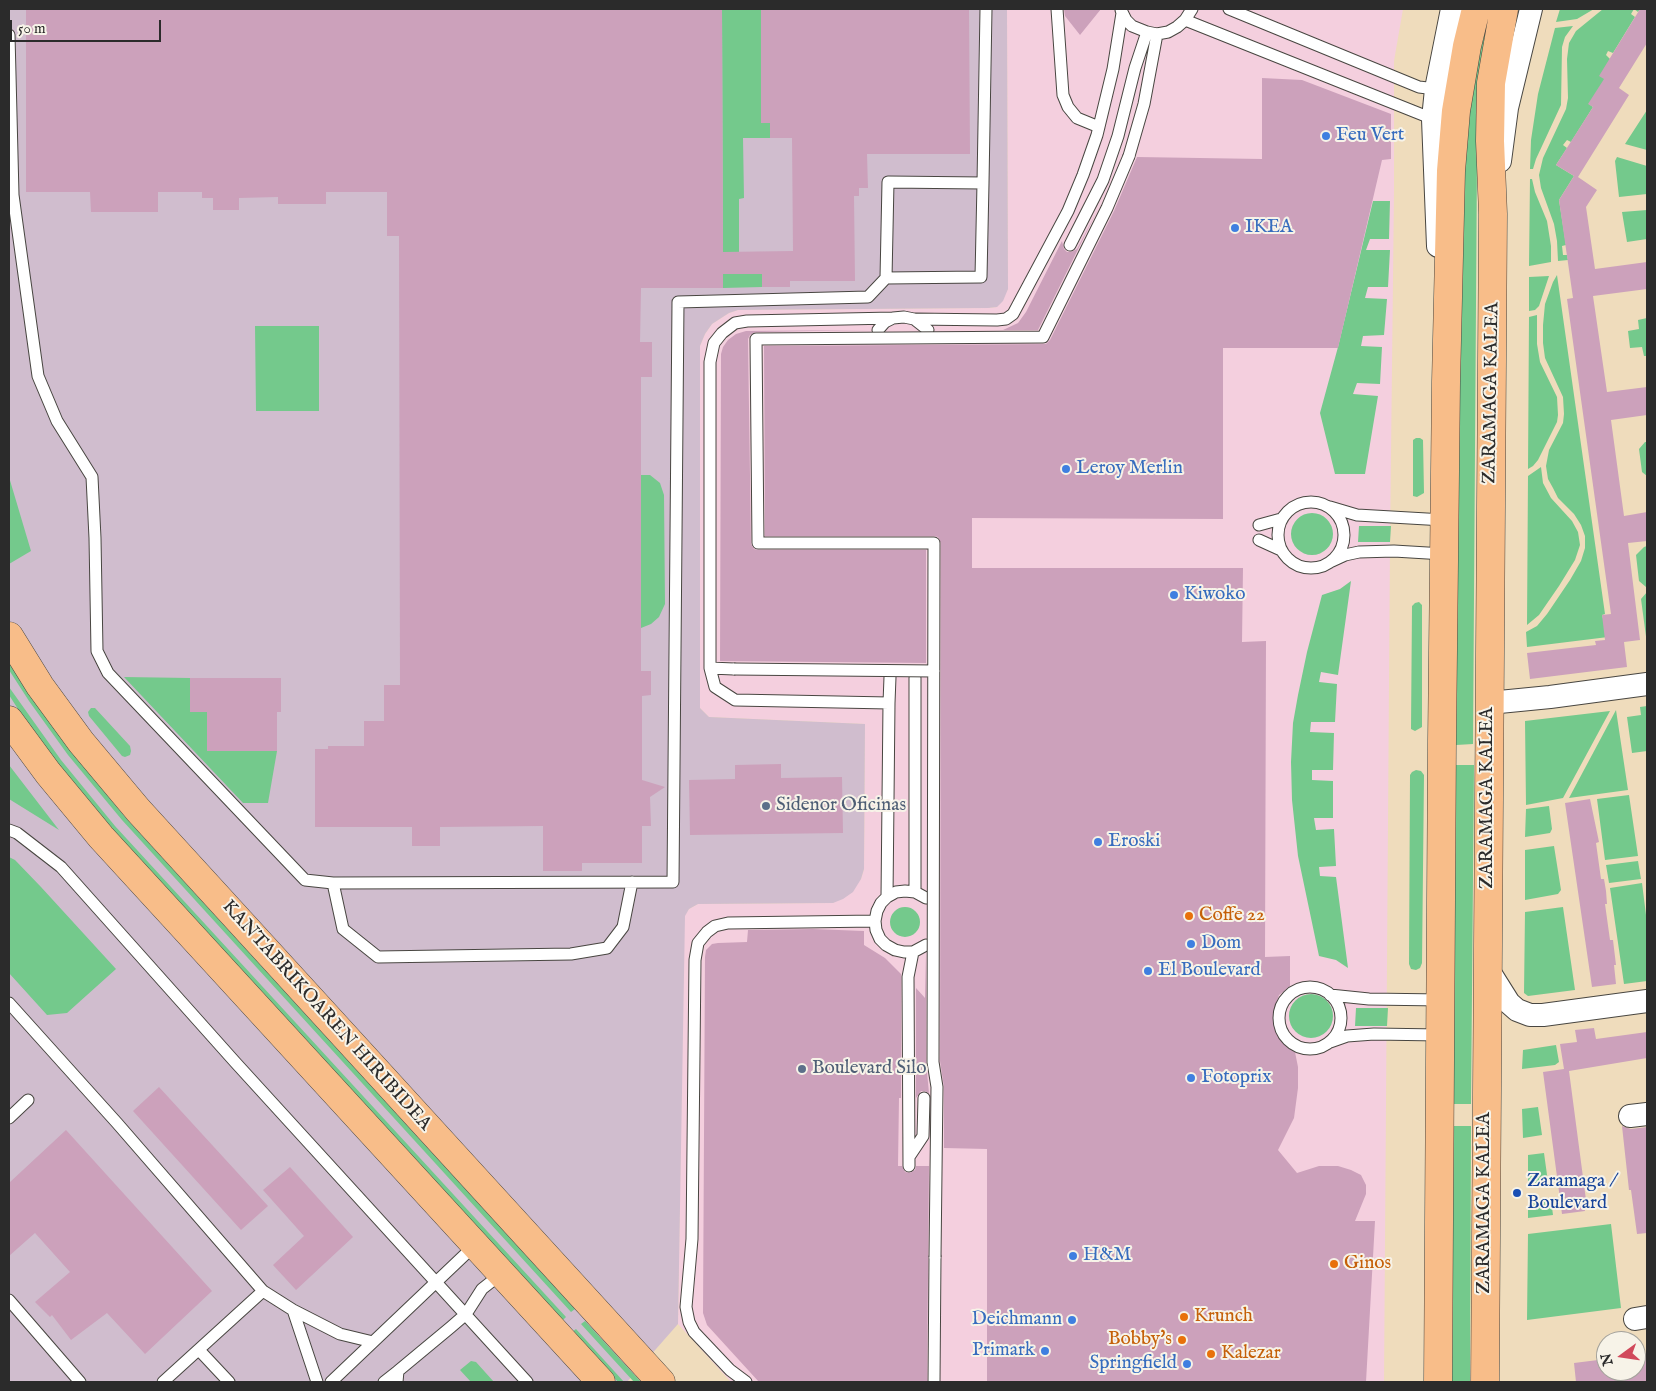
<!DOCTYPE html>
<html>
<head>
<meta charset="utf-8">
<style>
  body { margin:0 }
  #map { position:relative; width:1656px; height:1391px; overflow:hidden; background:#efdcbc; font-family:"IM FELL English",serif }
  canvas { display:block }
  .frame { position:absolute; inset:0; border:10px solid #2b2b2b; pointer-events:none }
  .north { position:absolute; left:1596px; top:1331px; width:50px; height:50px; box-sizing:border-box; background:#f7f3e8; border:1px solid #a5a39c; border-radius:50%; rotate:256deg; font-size:14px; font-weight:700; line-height:20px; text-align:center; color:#2b2b2b }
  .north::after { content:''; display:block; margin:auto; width:18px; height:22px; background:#d1495b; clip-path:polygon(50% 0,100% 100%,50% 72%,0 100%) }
  .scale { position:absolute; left:10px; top:20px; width:151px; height:22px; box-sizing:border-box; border:2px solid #2b2b2b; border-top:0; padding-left:6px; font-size:15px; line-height:18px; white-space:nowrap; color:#2b2b2b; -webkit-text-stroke:4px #f7f3e8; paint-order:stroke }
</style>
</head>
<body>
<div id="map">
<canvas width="1656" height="1391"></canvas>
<div class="frame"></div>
<div class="north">N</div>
<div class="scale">50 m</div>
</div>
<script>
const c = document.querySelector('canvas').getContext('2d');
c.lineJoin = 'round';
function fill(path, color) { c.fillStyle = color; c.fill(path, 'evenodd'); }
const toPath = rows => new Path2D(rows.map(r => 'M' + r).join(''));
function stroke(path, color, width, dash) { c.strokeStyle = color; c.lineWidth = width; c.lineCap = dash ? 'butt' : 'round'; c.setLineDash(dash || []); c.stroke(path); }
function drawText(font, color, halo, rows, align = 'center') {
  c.font = font + ' "IM FELL English",serif'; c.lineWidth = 4; c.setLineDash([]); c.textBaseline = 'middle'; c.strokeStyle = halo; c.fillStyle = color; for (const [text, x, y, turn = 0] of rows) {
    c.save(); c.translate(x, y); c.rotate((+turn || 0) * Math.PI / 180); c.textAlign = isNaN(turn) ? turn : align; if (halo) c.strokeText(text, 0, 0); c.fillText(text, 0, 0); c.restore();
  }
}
fill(toPath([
  [1007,9,1403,9,1394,61,1394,190,1390,543,1384,1382,731,1382,678,1324,684,916,689,909,698,904,833,903,861,879,864,869,865,724,709,717,700,708,700,346,705,334,712,324,729,313,738,310,988,308,997,307,1008,289]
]), '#f4cfde');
fill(toPath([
  [9,9,1007,9,1008,289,1003,301,997,307,988,308,738,310,729,313,712,324,705,334,700,346,700,708,709,717,865,724,864,869,861,879,853,892,843,899,833,903,698,904,689,909,685,916,678,1324,627,1382,9,1382]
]), '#d0bdce');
fill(toPath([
  [722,9,761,9,761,123,770,123,770,138,743,138,744,198,739,199,739,274,762,274,762,287,723,288],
  [1485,9,1493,9,1477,157,1473,744,1456,745,1461,158],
  [1560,9,1594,9,1577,19,1556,22],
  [1603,9,1640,9,1638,12,1634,9,1631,14,1635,17,1613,53,1608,51,1606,55,1610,59,1609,82,1589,104,1593,107,1571,142,1567,140,1563,145,1567,148,1556,165,1574,176,1559,200,1566,245,1562,246,1563,255,1567,255,1568,260,1558,261,1557,241,1554,224,1541,188,1539,175,1543,158,1566,109,1568,98,1567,59,1569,43,1576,31],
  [1573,26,1565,37,1562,47,1561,105,1536,159,1533,169,1530,169,1531,140,1538,94,1555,28],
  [1647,110,1647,150,1625,144],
  [1617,157,1647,166,1647,194,1619,197,1615,161],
  [1530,179,1532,179,1535,192,1547,221,1551,246,1551,262,1529,266],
  [1373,201,1390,201,1389,239,1370,239,1366,250,1390,250,1388,287,1368,287,1365,298,1387,299,1384,335,1363,336,1361,346,1382,347,1380,384,1357,383,1353,394,1378,396,1365,474,1335,474,1320,413,1338,347],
  [1647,210,1647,239,1627,242,1622,212],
  [1557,275,1605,614,1602,615,1608,637,1527,647,1526,632,1537,626,1547,614,1570,580,1581,561,1585,548,1585,536,1581,525,1574,514,1558,498,1553,488,1548,479,1546,466,1549,450,1563,423,1564,414,1563,397,1545,358,1543,343,1543,325,1545,304,1553,282],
  [1549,276,1539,306,1535,310,1529,311,1529,277],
  [1537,315,1537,344,1540,362,1557,397,1558,415,1557,422,1538,460,1533,466,1528,469,1529,317],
  [1647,318,1647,356,1644,356,1642,347,1630,348,1628,331,1639,329,1638,320],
  [255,326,319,326,319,411,256,411],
  [1416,438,1420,438,1423,440,1424,493,1417,497,1413,496,1413,440],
  [1645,442,1647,442,1647,476,1642,472,1639,449],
  [1541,467,1543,483,1551,498,1572,521,1578,532,1580,545,1575,560,1559,586,1539,615,1527,625,1528,476],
  [641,475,650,475,660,483,664,495,665,604,659,617,651,624,641,628],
  [9,477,31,551,9,564],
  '1291 534a21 21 0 1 1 42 0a21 21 0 1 1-42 0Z',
  [1359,526,1391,526,1390,542,1358,542],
  [1647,546,1647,586,1646,587,1639,581,1636,555,1644,547],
  [1351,581,1338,675,1321,672,1319,682,1337,684,1335,722,1311,722,1310,732,1334,733,1333,770,1312,770,1312,780,1333,781,1333,818,1314,818,1316,830,1334,829,1336,866,1319,867,1320,876,1336,877,1348,968,1336,960,1319,956,1298,856,1292,800,1291,762,1293,723,1298,695,1307,652,1322,595,1340,589],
  [1647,592,1647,644,1641,599],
  [1419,602,1422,605,1422,727,1415,731,1411,729,1412,606,1415,603],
  [9,662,72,752,125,817,575,1309,571,1312,122,820,68,755,29,701,9,670],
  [124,677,190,678,190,712,207,712,207,751,277,751,268,803,243,803],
  [9,687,61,760,115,826,566,1317,562,1321,112,829,57,763,18,709,9,695],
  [1647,706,1647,751,1632,753,1627,717,1641,715,1640,707],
  [91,708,95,708,130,746,131,751,130,755,125,757,122,756,89,716,88,712],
  [1616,710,1628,790,1569,798],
  [1610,711,1563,798,1526,805,1525,721],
  [9,765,59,830,9,799],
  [1456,765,1474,765,1471,1104,1453,1104],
  [1416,770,1421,771,1424,775,1422,963,1420,968,1416,970,1411,969,1409,964,1410,775,1412,772],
  [1629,795,1638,856,1605,860,1597,799],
  [1549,806,1552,829,1550,833,1525,837,1526,809],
  [1554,846,1561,890,1558,894,1525,900,1525,850],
  [9,857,15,860,41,887,116,969,67,1013,47,1015,9,973],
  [1638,861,1641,879,1609,883,1606,865],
  [1642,883,1647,923,1647,981,1624,984,1610,888],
  [1563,907,1575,990,1528,996,1524,993,1525,912],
  '890 922a15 15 0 1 1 30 0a15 15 0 1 1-30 0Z',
  '1289 1016a22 22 0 1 1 44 0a22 22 0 1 1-44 0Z',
  [1356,1008,1388,1008,1387,1026,1355,1026],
  [1556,1045,1559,1062,1555,1065,1522,1069,1523,1050],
  [1538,1107,1542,1135,1523,1138,1522,1109],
  [1453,1126,1471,1126,1470,1382,1452,1382],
  [1544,1153,1548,1182,1528,1185,1528,1155],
  [1551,1200,1553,1215,1528,1218,1528,1202],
  [1611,1224,1621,1308,1527,1320,1528,1234],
  [585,1321,641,1382,634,1382,623,1370,581,1324],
  [576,1329,624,1382,618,1382,572,1332],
  [471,1361,476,1362,494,1382,471,1382,460,1370]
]), '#74c98c');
fill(toPath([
  [26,9,722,9,723,252,793,251,792,138,770,138,770,123,761,123,761,9,969,9,970,154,867,154,868,188,859,188,859,196,854,196,855,281,790,281,790,287,762,287,762,274,723,274,723,288,641,288,640,342,652,342,652,377,641,377,641,671,651,671,651,695,642,696,642,780,665,787,650,797,651,826,642,826,642,863,582,863,582,871,543,871,543,826,440,827,440,846,412,846,412,827,315,827,315,749,328,749,328,746,364,746,364,721,384,721,384,685,400,685,399,236,387,236,387,192,326,192,326,204,278,204,278,197,239,198,239,210,213,210,213,198,202,198,202,192,158,192,158,212,91,212,90,192,26,192],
  [1064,9,1101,9,1080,35,1065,16],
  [1640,9,1647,9,1647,43,1619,88,1629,95,1578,177,1597,190,1586,207,1595,269,1647,262,1647,289,1593,296,1607,392,1647,387,1647,415,1611,420,1624,516,1647,512,1647,541,1628,543,1640,640,1624,642,1627,667,1530,679,1527,653,1596,645,1595,641,1605,640,1602,615,1611,614,1567,299,1573,298,1559,200,1574,176,1556,165,1593,107,1588,104,1604,79,1599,76],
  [1262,78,1302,80,1391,114,1391,159,1382,160,1338,348,1223,348,1223,519,972,518,972,568,1243,568,1242,642,1266,641,1265,957,1290,956,1290,986,1279,995,1273,1015,1277,1033,1284,1043,1295,1052,1298,1067,1298,1088,1294,1118,1278,1150,1297,1173,1319,1166,1338,1166,1351,1170,1361,1175,1366,1185,1366,1194,1355,1221,1375,1221,1366,1382,987,1382,987,1149,944,1148,944,1087,940,1061,941,543,938,537,934,536,765,536,764,346,1046,344,1050,340,1114,211,1137,157,1262,159],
  [1098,209,1038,330,1003,330,1018,323,1026,312,1062,241,1064,249,1067,252,1071,252,1077,249],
  [871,330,756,332,750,335,748,339,751,544,754,549,758,550,926,550,926,663,720,661,721,354,723,347,728,340,736,334,746,331],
  [190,678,281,678,281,712,277,712,277,751,207,751,207,712,190,712],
  [781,764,781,778,842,777,843,833,690,835,689,780,735,779,735,765],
  [1590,799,1599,842,1596,843,1601,879,1604,879,1606,891,1607,904,1605,904,1610,940,1613,940,1616,965,1614,965,1616,984,1592,987,1565,803],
  [813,929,864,931,864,945,885,958,901,974,901,1098,899,1098,898,1166,902,1166,905,1172,910,1173,915,1170,916,1166,929,1166,927,1382,759,1382,707,1325,703,1313,705,957,706,950,712,944,718,943,747,942,748,930],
  [926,954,926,1062,929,1093,925,1091,921,1091,916,1098,916,988,925,998],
  [1594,1028,1596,1039,1647,1032,1647,1058,1569,1071,1586,1200,1583,1201,1585,1211,1562,1214,1543,1072,1564,1069,1560,1044,1577,1042,1575,1030],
  [159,1087,268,1206,241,1230,133,1111],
  [1622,1126,1631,1129,1647,1127,1647,1233,1637,1234,1631,1190,1629,1190],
  [66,1130,212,1291,145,1354,107,1313,71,1340,52,1315,50,1317,35,1302,70,1272,35,1233,9,1256,9,1183],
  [290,1167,353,1237,296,1290,273,1265,304,1236,263,1190],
  [1647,1353,1647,1382,1576,1382,1574,1363,1606,1359,1606,1371,1636,1371,1636,1355]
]), '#cca1bb');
const lane = toPath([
  [1057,9,1063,95,1068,107,1077,118,1099,127],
  [1229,9,1419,87,1436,89],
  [1121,10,1126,20,1132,26,1147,32,1157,34,1168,32,1177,27,1185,20,1192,9],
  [1185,20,1433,119],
  [9,35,13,195,38,376,57,421,92,477,95,538,97,651,108,673,305,880,333,883,673,882,678,302,868,297,886,278],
  [1129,156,1144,104,1157,34],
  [983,183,888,182,886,278,981,277,983,183,986,9],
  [1070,245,1103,180,1118,136,1135,68,1147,32],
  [914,319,997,320,1006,319,1013,314,1068,211,1083,175,1097,135,1113,69,1122,13],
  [878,330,885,322,893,318,904,317,914,319,928,330],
  '1278 535a33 33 0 1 1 66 0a33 33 0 1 1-66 0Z',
  [1330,507,1357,515,1444,520],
  [1259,525,1281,519],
  [1259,540,1281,550],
  [1332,561,1345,555,1359,552,1394,551,1444,554],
  [710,668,734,669],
  [889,703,890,677],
  [9,830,17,833,61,867,235,1062,527,1382],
  [333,883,343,929,378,957,571,954,607,948,623,927,632,882],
  [915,892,915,678],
  [887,897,889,703,735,700,715,687,710,668,710,362,714,343,722,333,735,323,747,321,893,318],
  [926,945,913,952,904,952,895,950,886,945,880,939,876,930,875,921,877,911,881,903,887,897,896,892,905,891,915,892,926,898],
  '1279 1018a31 31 0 1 1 62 0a31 31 0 1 1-62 0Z',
  [1330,995,1369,999,1442,1000],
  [9,1003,117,1123,263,1291],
  [1330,1042,1347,1036,1374,1034,1440,1035],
  [9,1118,28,1100],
  [909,1157,923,1136,924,1098],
  [909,1166,908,977,913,952],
  [9,1300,80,1382],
  [293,1310,317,1382],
  [199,1350,229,1382],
  [163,1382,263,1291,293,1310,340,1334,373,1342],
  [331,1382,474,1246],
  [384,1382,398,1371],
  [397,1382,398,1371,451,1327,466,1314,482,1289,501,1274],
  [746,1382,730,1370,694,1332,689,1322,686,1307,692,1239,695,960,698,943,707,932,715,926,728,923,875,921],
  [934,1382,935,1257]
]);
const street = toPath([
  [1500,161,1507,108,1531,9],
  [1438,246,1433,119,1436,89,1452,9],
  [1489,703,1550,697,1647,684],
  [1487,968,1509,1003,1517,1010,1530,1015,1543,1015,1647,1001],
  [1630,1116,1647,1114],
  [1635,1319,1647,1317]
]);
const primary = toPath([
  [9,636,40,686,81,742,138,810,661,1382],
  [9,720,48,773,101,837,601,1382],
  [1438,1382,1442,740,1446,382,1451,171,1456,111,1467,46,1476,9],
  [1485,1382,1493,214,1490,141,1491,83,1504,9]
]);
stroke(lane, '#484641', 13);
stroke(street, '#484641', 24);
stroke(primary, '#484641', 29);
stroke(lane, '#fff', 11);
stroke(street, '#fff', 22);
stroke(primary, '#f8bd89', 28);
const laneBridge = toPath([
  [734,669,934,671],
  [935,1257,937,1087,933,1062,934,543,758,543,756,339,1043,337,1107,208,1129,156]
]);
stroke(laneBridge, '#484641', 13, []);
stroke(laneBridge, '#fff', 11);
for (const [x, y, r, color] of [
  [1326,136,5,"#3f7fe0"],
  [1235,228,5,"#3f7fe0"],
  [1066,469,5,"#3f7fe0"],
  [1174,595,5,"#3f7fe0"],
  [766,806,5,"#5c6f8a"],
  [1098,842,5,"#3f7fe0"],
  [1189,916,5,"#e8710a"],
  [1191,944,5,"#3f7fe0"],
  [1148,971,5,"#3f7fe0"],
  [802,1069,5,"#5c6f8a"],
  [1191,1078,5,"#3f7fe0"],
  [1517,1193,5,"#1a4fb4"],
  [1073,1256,5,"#3f7fe0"],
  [1334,1264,5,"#e8710a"],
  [1184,1317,5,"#e8710a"],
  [1072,1320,5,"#3f7fe0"],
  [1182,1340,5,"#e8710a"],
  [1045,1351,5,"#3f7fe0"],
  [1211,1354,5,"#e8710a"],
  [1187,1364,5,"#3f7fe0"]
]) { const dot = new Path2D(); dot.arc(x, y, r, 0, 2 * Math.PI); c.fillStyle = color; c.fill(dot); stroke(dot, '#f7f3e8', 2); }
drawText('19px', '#366cbe', '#f7f3e8', [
  ["Feu Vert",1336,136],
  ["IKEA",1245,228],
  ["Leroy Merlin",1076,469],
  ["Kiwoko",1184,595],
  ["Eroski",1108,842],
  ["Dom",1201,944],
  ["El Boulevard",1158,971],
  ["Fotoprix",1201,1078],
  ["H&M",1083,1256],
  ["Deichmann",1062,1320,"right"],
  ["Primark",1035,1351,"right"],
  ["Springfield",1177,1364,"right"]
], 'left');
drawText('19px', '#2b2b2b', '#f7f3e8', [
  ["ZARAMAGA KALEA",1492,393,-89],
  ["ZARAMAGA KALEA",1488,798,-90],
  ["KANTABRIKOAREN HIRIBIDEA",326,1016,48],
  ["ZARAMAGA KALEA",1485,1203,-90]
]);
drawText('19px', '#4e5e75', '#f7f3e8', [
  ["Sidenor Oficinas",776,806],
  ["Boulevard Silo",812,1069]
], 'left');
drawText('19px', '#c56008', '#f7f3e8', [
  ["Coffe 22",1199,916],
  ["Ginos",1344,1264],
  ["Krunch",1194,1317],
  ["Bobby's",1172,1340,"right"],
  ["Kalezar",1221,1354]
], 'left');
drawText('19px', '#164399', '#f7f3e8', [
  ["Zaramaga /",1527,1182],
  ["Boulevard",1527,1204]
], 'left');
</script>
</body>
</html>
